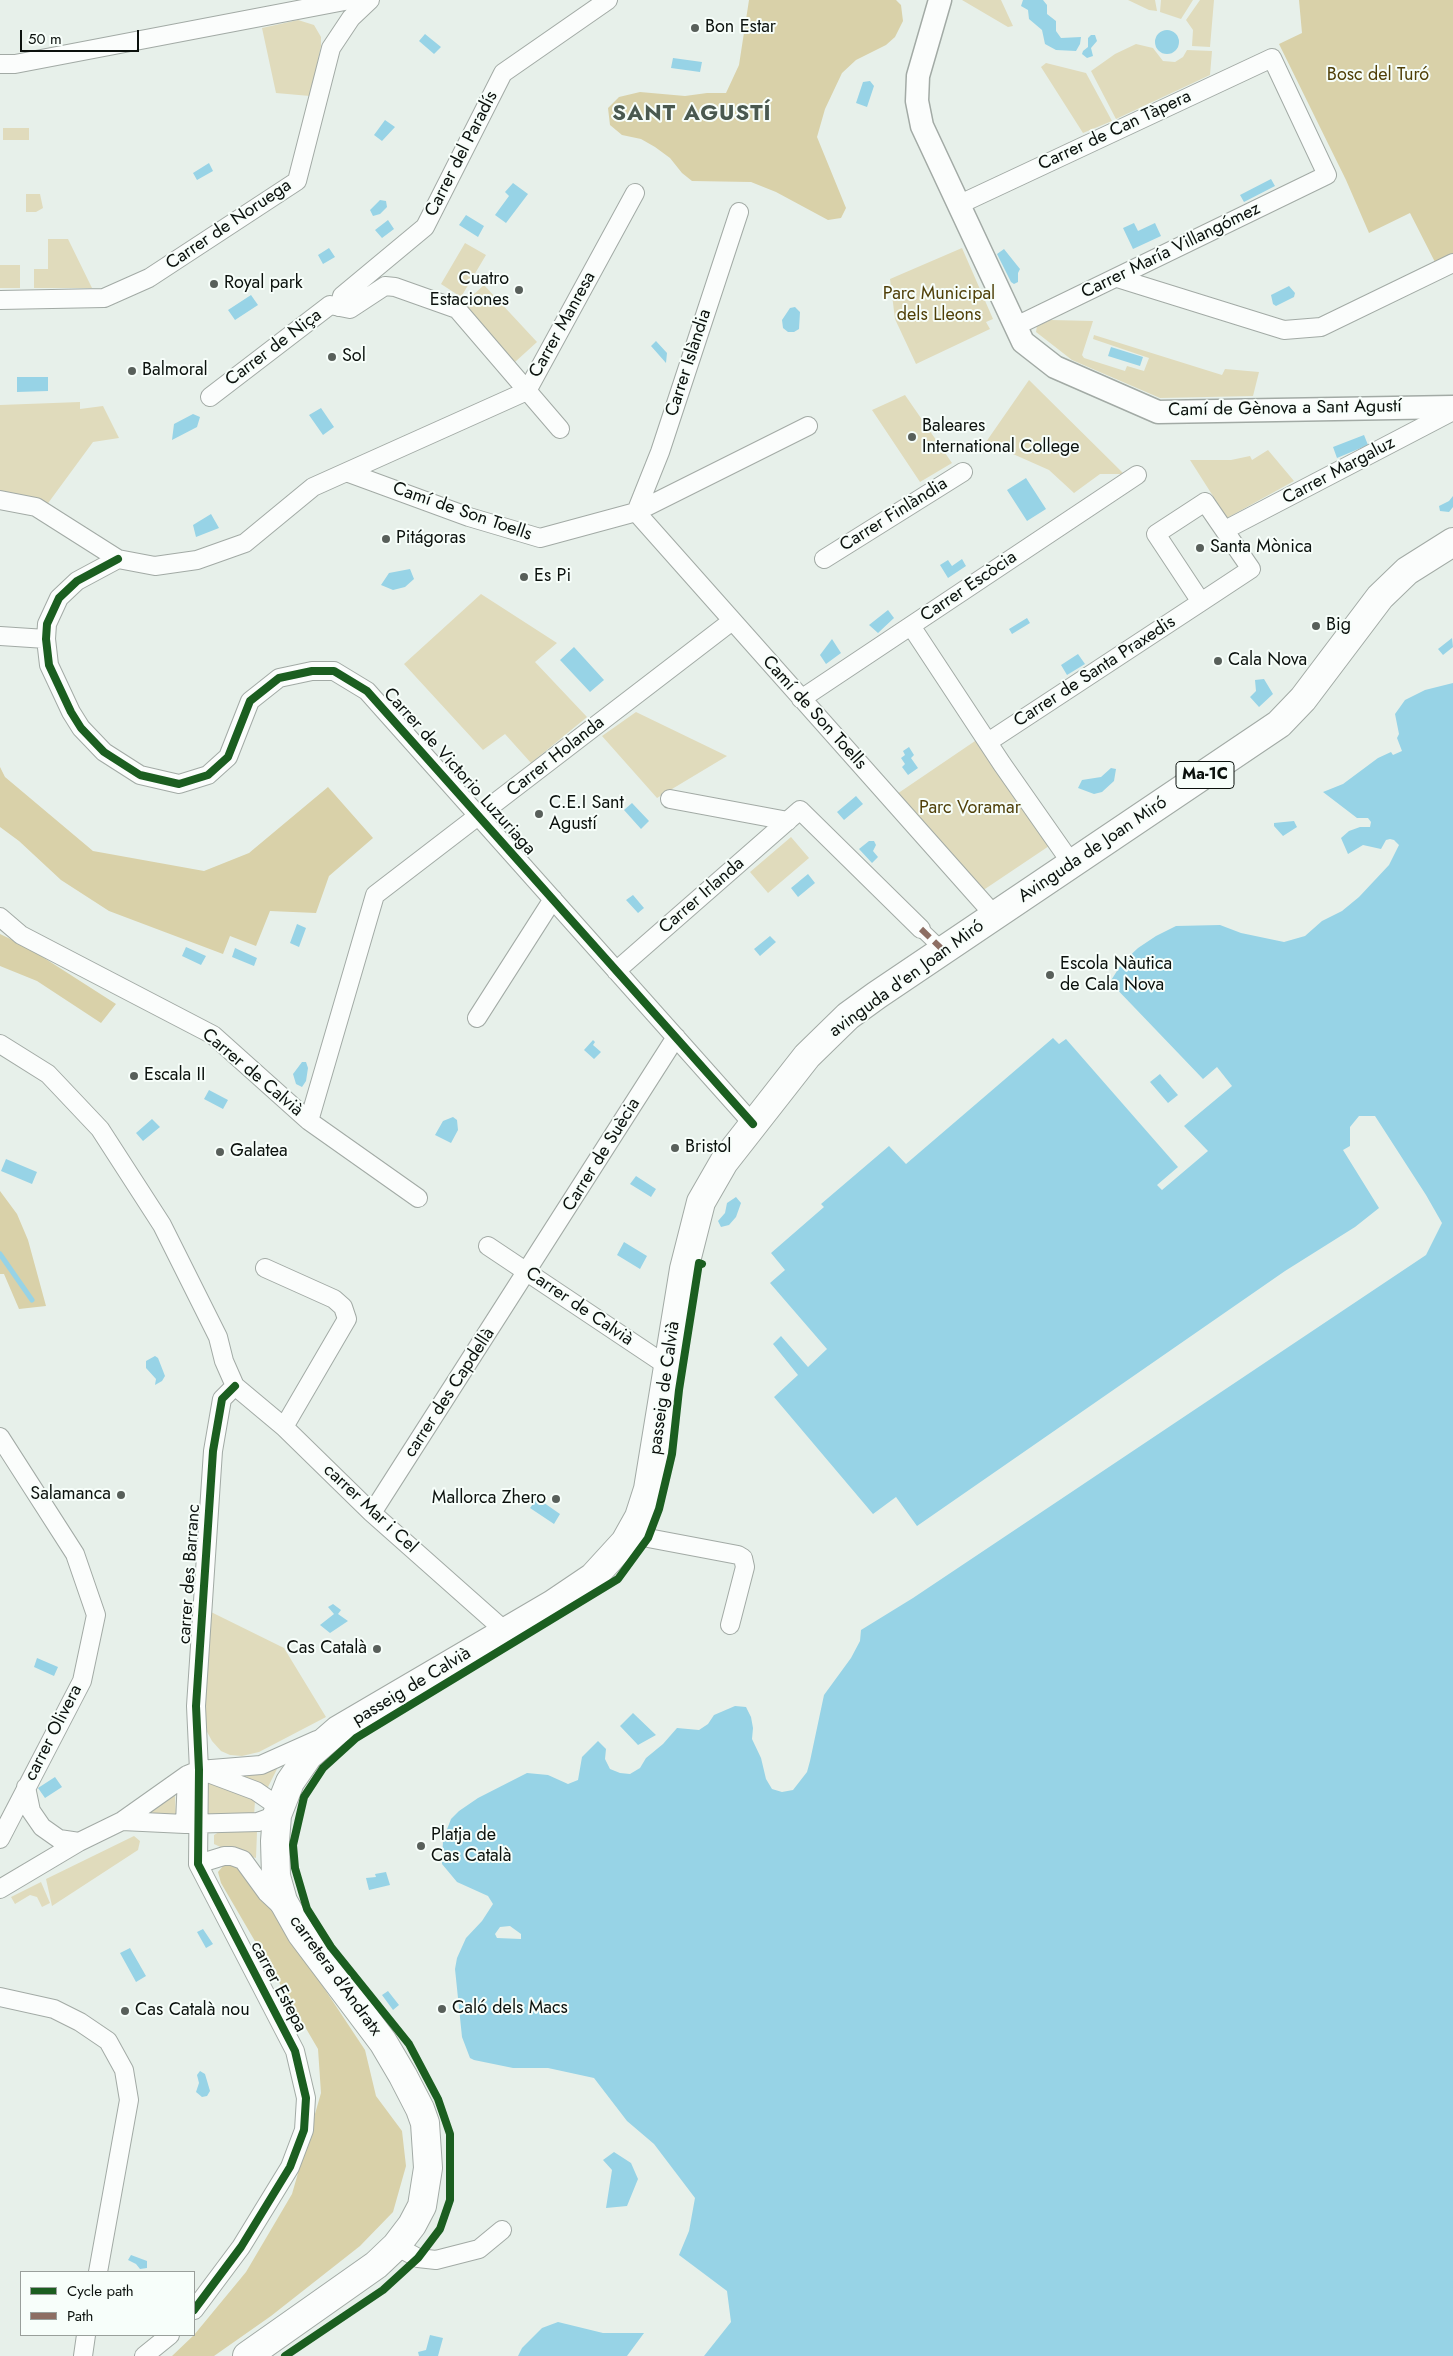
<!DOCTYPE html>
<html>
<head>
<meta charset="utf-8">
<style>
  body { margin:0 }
  #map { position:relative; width:1453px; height:2356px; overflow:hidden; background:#e7f0ea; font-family:Jost,sans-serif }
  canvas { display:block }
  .legend { position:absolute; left:20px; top:2271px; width:175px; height:65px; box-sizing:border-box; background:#f7fefa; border:1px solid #999f9b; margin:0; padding:6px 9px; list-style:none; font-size:15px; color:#0b110d }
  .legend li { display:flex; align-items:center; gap:10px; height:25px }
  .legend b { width:25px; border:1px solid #999f9b }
  .scale { position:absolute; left:20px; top:30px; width:119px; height:22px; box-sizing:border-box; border:2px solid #0b110d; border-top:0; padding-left:6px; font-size:15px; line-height:18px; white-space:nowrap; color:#0b110d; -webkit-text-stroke:4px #f7fefa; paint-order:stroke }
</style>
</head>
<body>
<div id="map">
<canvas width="1453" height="2356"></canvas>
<ul class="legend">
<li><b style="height:6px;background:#1b5e20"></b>Cycle path</li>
<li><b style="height:6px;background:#8d6e63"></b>Path</li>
</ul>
<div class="scale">50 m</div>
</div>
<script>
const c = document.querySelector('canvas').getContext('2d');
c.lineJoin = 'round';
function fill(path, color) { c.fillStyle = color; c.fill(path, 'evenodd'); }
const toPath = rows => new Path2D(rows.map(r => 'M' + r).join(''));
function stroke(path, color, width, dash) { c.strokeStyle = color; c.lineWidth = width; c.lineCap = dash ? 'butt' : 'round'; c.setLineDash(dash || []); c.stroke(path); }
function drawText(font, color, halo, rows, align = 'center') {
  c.font = font + ' Jost,sans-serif'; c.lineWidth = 4; c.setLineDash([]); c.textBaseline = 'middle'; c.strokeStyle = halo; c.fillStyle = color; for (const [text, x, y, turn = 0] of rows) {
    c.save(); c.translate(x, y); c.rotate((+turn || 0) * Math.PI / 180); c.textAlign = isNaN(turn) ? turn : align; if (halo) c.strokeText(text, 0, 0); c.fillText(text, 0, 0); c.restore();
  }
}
fill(toPath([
  [962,0,1001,0,1013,26,1008,27],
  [1128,0,1155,0,1157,11,1149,10],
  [1161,0,1193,0,1181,19,1160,12],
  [1200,0,1214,0,1210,47,1192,46,1193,30,1186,20],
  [298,20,314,25,321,37,321,46,310,96,276,93,262,28],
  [1136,44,1153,48,1163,61,1175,62,1183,57,1187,50,1212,51,1210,75,1116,119,1091,71,1115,54],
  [1046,63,1086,73,1112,121,1083,133,1041,67],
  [3,128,29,128,29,140,3,140],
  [26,194,40,194,43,208,36,212,26,212],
  [48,239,68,239,92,288,34,288,34,269,48,269],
  [465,243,486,255,461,297,441,284],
  [962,248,993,319,986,322,990,329,916,364,895,319,890,279],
  [0,265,20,265,20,288,0,288],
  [484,285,537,342,515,362,462,305],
  [1051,320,1093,321,1082,355,1084,358,1125,371,1127,366,1144,371,1149,358,1093,339,1094,335,1222,375,1225,369,1259,372,1253,396,1160,398,1072,360,1036,332,1037,326],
  [1029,380,1124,474,1100,474,1074,493,1049,470,986,442],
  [905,395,952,463,920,482,872,410],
  [80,402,80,409,103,406,119,438,93,442,46,506,14,494,0,492,0,405],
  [1268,450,1294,481,1227,518,1190,460,1231,460,1250,456,1252,460],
  [481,594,557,643,535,662,587,717,531,763,505,734,483,750,404,664],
  [636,712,727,756,657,798,602,736],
  [978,739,1052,844,982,891,894,796],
  [791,837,809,858,768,893,750,872],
  [211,1612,284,1648,326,1717,259,1752,242,1756,230,1755,221,1751,212,1741,206,1730,204,1695],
  [278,1767,266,1791,235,1775,269,1770],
  [210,1782,229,1785,255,1801,254,1816,213,1817,208,1815,205,1808,207,1784],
  [175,1795,176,1816,142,1816],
  [236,1830,257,1832,256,1858,229,1851,214,1844,214,1835,219,1832],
  [134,1836,140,1841,138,1850,52,1906,46,1879],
  [41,1882,50,1903,42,1907,37,1897,30,1895,15,1904,11,1897]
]), '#e0dbbc');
fill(toPath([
  [749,0,896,0,901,5,903,21,895,37,886,45,856,60,842,73,825,109,817,137,846,208,841,218,828,220,776,192,751,182,692,181,682,173,670,158,655,147,641,139,622,135,610,125,608,108,619,97,640,92,685,96,707,93,726,93,739,65],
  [1299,0,1453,0,1453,255,1436,264,1410,213,1369,233,1346,180,1279,44,1302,33],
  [0,767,5,777,93,851,204,871,249,853,328,787,373,838,329,876,316,913,270,911,256,946,230,936,223,954,109,911,61,880,19,841,0,827],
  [0,934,27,947,116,1004,101,1023,37,981,0,966],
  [0,1191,17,1214,28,1240,46,1306,19,1309,4,1274,0,1274],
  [231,1864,240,1869,273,1911,365,2050,376,2096,402,2131,406,2166,393,2212,360,2246,271,2316,214,2356,172,2356,194,2335,246,2272,292,2194,321,2093,318,2049,221,1883,218,1872,223,1866]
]), '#d9d1a9');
fill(toPath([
  [1023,0,1043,0,1047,5,1047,14,1056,21,1056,31,1061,38,1081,37,1080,44,1076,51,1056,50,1045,44,1042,30,1029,19,1028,10,1021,6],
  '1155 42a12 12 0 1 1 24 0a12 12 0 1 1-24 0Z',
  [425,34,441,47,434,54,419,41],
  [1091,35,1095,35,1097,41,1091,48,1093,56,1087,58,1082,54,1083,51,1088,47,1088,38],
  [673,58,702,62,700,72,671,68],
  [870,81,874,86,867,107,856,103,863,82],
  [385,120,395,127,382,141,374,135],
  [209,163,213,171,197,180,193,173],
  [1271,179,1275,186,1244,202,1240,195],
  [513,183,528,194,506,223,495,215,509,196,505,192],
  [380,200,386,201,387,207,380,214,373,216,370,210],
  [466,215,484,226,478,237,459,225],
  [388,220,394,229,382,238,375,230],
  [1134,223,1138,231,1155,223,1161,236,1133,249,1123,228],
  [329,248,335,257,323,264,318,255],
  [1004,249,1020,269,1018,273,1018,282,1014,284,1011,282,997,254],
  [1289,286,1295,293,1294,297,1276,306,1273,304,1271,295],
  [251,295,258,305,235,320,228,310],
  [795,307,800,312,799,329,794,332,788,332,783,328,782,320,790,308],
  [656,341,667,353,666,363,651,346],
  [1111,347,1143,357,1140,366,1108,356],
  [17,377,48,377,48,391,17,392],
  [321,408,334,427,323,435,309,415],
  [193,414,200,417,197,427,172,440,174,424],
  [1364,435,1368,445,1337,458,1333,447],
  [1026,478,1046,509,1027,521,1007,490],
  [1453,496,1453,507,1449,512,1440,511,1439,506,1449,501],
  [211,514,219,528,196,537,193,525],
  [962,559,966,566,948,578,940,565,948,560,952,566],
  [410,569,414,579,405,587,393,590,381,585,389,573],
  [888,610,894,618,878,633,869,625],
  [1027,618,1030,623,1012,634,1009,629],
  [1452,638,1453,647,1443,655,1438,649],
  [832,639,841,653,826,664,820,655],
  [574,647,604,680,590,692,560,660],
  [1078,654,1085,664,1067,675,1061,665],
  [1264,679,1273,694,1259,707,1250,697,1256,691,1255,680],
  [1453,683,1453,2356,704,2356,731,2322,727,2291,679,2255,689,2231,695,2198,654,2144,627,2121,594,2078,548,2068,513,2068,474,2060,470,2058,462,2037,455,1969,457,1958,466,1938,482,1921,493,1904,488,1896,457,1882,442,1864,443,1840,451,1819,459,1811,478,1798,527,1773,548,1775,568,1784,578,1780,582,1757,598,1741,606,1749,605,1759,610,1769,620,1773,630,1774,640,1768,646,1758,663,1744,677,1728,699,1730,708,1724,714,1715,735,1706,746,1707,751,1717,753,1728,752,1739,761,1758,766,1779,772,1789,782,1792,793,1790,807,1772,810,1761,824,1695,851,1658,860,1641,861,1630,913,1598,1426,1255,1442,1223,1426,1195,1375,1116,1359,1116,1350,1127,1350,1146,1343,1150,1379,1208,1355,1227,1285,1271,917,1526,896,1497,873,1514,774,1397,798,1375,773,1344,781,1336,808,1367,827,1349,770,1283,785,1270,771,1253,824,1207,821,1204,889,1146,906,1164,1053,1038,1059,1044,1066,1039,1178,1167,1157,1185,1162,1190,1208,1151,1184,1126,1232,1086,1217,1067,1203,1079,1110,982,1122,963,1138,948,1156,936,1176,926,1220,925,1241,933,1284,942,1305,936,1322,921,1342,911,1359,897,1389,865,1399,845,1394,840,1390,839,1386,840,1381,849,1363,845,1348,854,1341,838,1349,831,1360,827,1370,827,1371,822,1368,818,1357,818,1323,792,1343,784,1378,758,1391,752,1393,755,1402,751,1397,738,1399,734,1395,714,1405,700,1425,690],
  [510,1926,521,1934,521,1939,497,1938,495,1934,500,1927],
  [909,747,914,755,911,758,918,768,908,775,902,767,905,764,901,758,905,755,903,751],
  [1111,768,1116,769,1114,781,1102,792,1094,794,1078,788,1082,780,1101,777],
  [856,796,863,804,844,820,837,812],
  [632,803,649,821,641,829,624,810],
  [1294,821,1297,827,1283,836,1274,826,1274,823],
  [869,841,874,841,876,845,873,851,878,857,872,863,859,849],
  [808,874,815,883,798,897,791,888],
  [633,895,644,908,638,913,626,900],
  [297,924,306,928,299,947,290,943],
  [770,936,776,942,760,956,754,949],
  [186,947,206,956,201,965,182,956],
  [235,948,257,958,254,966,232,957],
  [593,1040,595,1042,593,1045,601,1052,594,1059,584,1050],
  [302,1062,306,1062,308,1068,306,1081,302,1087,296,1084,293,1074],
  [1160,1074,1178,1095,1168,1103,1150,1082],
  [209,1090,228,1100,223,1109,204,1099],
  [453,1117,457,1120,458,1130,451,1143,435,1135,443,1121],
  [152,1119,160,1127,143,1141,136,1133],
  [6,1159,37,1172,32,1184,1,1171],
  [636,1176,656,1189,651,1197,630,1184],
  [736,1197,741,1203,736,1217,729,1225,721,1227,718,1221,725,1213,727,1203],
  [624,1242,647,1256,640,1269,617,1255],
  [155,1356,158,1358,165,1376,162,1381,155,1385,156,1379,146,1368,146,1361],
  [537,1498,560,1514,554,1524,530,1508],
  [333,1604,341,1610,338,1614,348,1621,330,1633,320,1625,334,1614,328,1607],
  [37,1658,58,1667,54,1676,34,1667],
  [633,1713,656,1735,638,1745,620,1726],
  [55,1777,62,1787,45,1798,38,1788],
  [386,1872,390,1885,369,1890,366,1878,376,1877,375,1874],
  [203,1929,213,1944,206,1948,197,1932],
  [130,1948,146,1976,136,1982,120,1953],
  [388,1991,399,2005,393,2010,382,1995],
  [200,2071,205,2074,210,2091,207,2096,202,2097,196,2092,199,2083,197,2075],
  [614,2152,631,2163,638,2179,627,2206,606,2208,612,2170,603,2160],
  [131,2255,147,2261,147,2268,140,2269,136,2264,128,2260],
  [558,2322,603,2333,644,2333,627,2356,518,2356,522,2348,542,2328],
  [430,2335,443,2338,438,2356,419,2356,418,2352,426,2350]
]), '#97d3e6');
stroke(toPath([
  [0,1254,32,1300]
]), '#97d3e6', 5);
const pedestrian = toPath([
  [921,929,944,951]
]);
const minor = toPath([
  [0,64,15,64,350,0],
  [958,205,1272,58,1327,175,1016,326],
  [1117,278,1284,330,1321,327,1453,263],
  [0,300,104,298,149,278,297,181,331,48,351,18,370,0],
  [339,307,342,296,425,227,503,73,608,0],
  [210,397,330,305,350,309,385,286,395,287,457,309,560,429],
  [349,473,469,517,540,538,636,512,995,916],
  [0,500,36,507,118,559,155,566,197,560,245,543,313,487,527,391,635,193],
  [1205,502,1251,569,1201,602,1156,534,1205,502],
  [636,512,660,452,739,212],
  [636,512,808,426],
  [1225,530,1453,411],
  [118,559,77,581,59,598,47,624,46,639,49,665,71,712,81,728,104,752,140,775,179,784,208,775,228,757,250,701,279,678,312,671,334,671,367,691,753,1124],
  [824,559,963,472],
  [911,626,1002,764,1072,864],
  [0,636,46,639],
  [801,699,1137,475],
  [988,742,1201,602],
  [670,799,788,821],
  [0,917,21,935,213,1035,309,1121,418,1198],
  [616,971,800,810,921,929],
  [477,1018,553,899],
  [0,1044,48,1074,100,1129,162,1225,218,1337,224,1361,235,1386,284,1427,372,1513,505,1631],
  [309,1121,375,895,732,621],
  [488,1246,669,1367],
  [265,1268,334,1299,343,1307,347,1319,284,1427],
  [0,1437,75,1554,96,1615,82,1681,0,1839],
  [372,1513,676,1037],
  [633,1529,648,1538,738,1555,743,1558,745,1567,730,1625],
  [208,1773,256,1791,279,1807],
  [26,1787,31,1811,42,1827,59,1839,79,1842],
  [277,1815,258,1822,185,1824,122,1821,187,1775,199,1770,261,1765,317,1740],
  [185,1824,187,1775],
  [198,1864,224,1856,232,1856,243,1860,267,1893,283,1908],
  [0,1889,79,1842,122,1821],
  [0,1997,54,2009,80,2022,108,2041,124,2070,129,2100,98,2272],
  [396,2246,418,2258,436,2260,479,2249,502,2230],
  [194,2310,241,2247,290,2167,304,2130,306,2098,295,2051,198,1864,199,1770,196,1706,213,1451,222,1399,235,1386],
  [83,2356,86,2335],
  [144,2356,170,2335]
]);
const tertiary = toPath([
  [940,0,918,76,917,101,922,126,1023,342,1055,367,1158,412,1453,407]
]);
const primary = toPath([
  [247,2356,376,2265,396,2246,412,2225,422,2206,428,2168,425,2123,420,2109,403,2076,383,2042,301,1933,283,1901,276,1876,275,1841,277,1815,290,1782,308,1756,338,1730,553,1604,593,1577,625,1542,639,1517,648,1489,684,1269,701,1202,724,1162,807,1056,848,1016,877,995,1279,724,1303,699,1380,597,1407,571,1453,542]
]);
stroke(pedestrian, '#a2aaa5', 16);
stroke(minor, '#a2aaa5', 20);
stroke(tertiary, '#a2aaa5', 25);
stroke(primary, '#a2aaa5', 30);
stroke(pedestrian, '#fbfdfc', 14);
stroke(minor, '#fbfdfc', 18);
stroke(tertiary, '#fbfdfc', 22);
stroke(primary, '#fbfdfc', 28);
stroke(toPath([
  [921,929,944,951]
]), '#8d6e63', 6, [12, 6]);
stroke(toPath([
  [118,559,77,581,59,598,47,624,46,639,49,665,71,712,81,728,104,752,140,775,179,784,208,775,228,757,250,701,279,678,312,671,334,671,367,691,753,1124],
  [194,2310,241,2247,290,2167,304,2130,306,2098,295,2051,198,1864,199,1770,196,1706,213,1451,222,1399,235,1386],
  [285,2356,383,2290,418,2258,440,2229,450,2200,450,2134,438,2099,409,2044,331,1947,307,1909,295,1868,293,1845,304,1797,323,1768,356,1738,618,1579,648,1538,659,1509,672,1454,679,1390,699,1263,702,1264]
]), '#1b5e20', 8);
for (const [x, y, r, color] of [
  [695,28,5,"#585f5a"],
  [214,284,5,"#585f5a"],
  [519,290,5,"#585f5a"],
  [332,357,5,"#585f5a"],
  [132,371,5,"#585f5a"],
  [912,437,5,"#585f5a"],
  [386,539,5,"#585f5a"],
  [1200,548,5,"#585f5a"],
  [524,577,5,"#585f5a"],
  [1316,626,5,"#585f5a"],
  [1218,661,5,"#585f5a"],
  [539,814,5,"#585f5a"],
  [1050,975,5,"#585f5a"],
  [134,1076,5,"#585f5a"],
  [675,1148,5,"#585f5a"],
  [220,1152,5,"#585f5a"],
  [121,1495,5,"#585f5a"],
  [556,1499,5,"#585f5a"],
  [377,1649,5,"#585f5a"],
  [421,1846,5,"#585f5a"],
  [442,2009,5,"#585f5a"],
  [125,2011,5,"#585f5a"]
]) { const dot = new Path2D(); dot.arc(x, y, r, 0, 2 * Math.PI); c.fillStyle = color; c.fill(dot); stroke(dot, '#f7fefa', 2); }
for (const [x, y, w] of [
  [1205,775,58]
]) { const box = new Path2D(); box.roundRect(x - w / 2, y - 13.5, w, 27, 4); c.fillStyle = '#f7fefa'; c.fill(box); stroke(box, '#0b110d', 1); }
drawText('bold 16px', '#0b110d', null, [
  ["Ma-1C",1205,775]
]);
drawText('18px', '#0b110d', '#f7fefa', [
  ["Bon Estar",705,28],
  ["Cuatro",509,280,"right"],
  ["Estaciones",509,301,"right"],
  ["Royal park",224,284],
  ["Sol",342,357],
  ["Balmoral",142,371],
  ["Baleares",922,427],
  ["International College",922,448],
  ["Pitágoras",396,539],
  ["Santa Mònica",1210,548],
  ["Es Pi",534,577],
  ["Big",1326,626],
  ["Cala Nova",1228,661],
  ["C.E.I Sant",549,804],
  ["Agustí",549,825],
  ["Escola Nàutica",1060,965],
  ["de Cala Nova",1060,986],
  ["Escala II",144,1076],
  ["Bristol",685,1148],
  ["Galatea",230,1152],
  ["Salamanca",111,1495,"right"],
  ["Mallorca Zhero",546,1499,"right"],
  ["Cas Català",367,1649,"right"],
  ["Platja de",431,1836],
  ["Cas Català",431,1857],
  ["Caló dels Macs",452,2009],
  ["Cas Català nou",135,2011]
], 'left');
drawText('18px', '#4f3f08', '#f7fefa', [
  ["Bosc del Turó",1378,76],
  ["Parc Municipal",939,295],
  ["dels Lleons",939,316],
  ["Parc Voramar",970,809]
]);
drawText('18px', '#0b110d', '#f7fefa', [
  ["Carrer de Can Tàpera",1115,131,-25],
  ["Carrer del Paradís",462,154,-63],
  ["Carrer de Noruega",229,225,-34],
  ["Carrer María Villangómez",1171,251,-26],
  ["Carrer Manresa",563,325,-61],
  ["Carrer de Niça",274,348,-37],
  ["Carrer Islàndia",689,363,-72],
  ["Camí de Gènova a Sant Agustí",1285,409,-1],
  ["Carrer Margaluz",1339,471,-28],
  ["Camí de Son Toells",462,512,19],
  ["Carrer Finlàndia",894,515,-32],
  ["Carrer Escòcia",969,587,-34],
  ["Carrer de Santa Praxedis",1095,672,-33],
  ["Camí de Son Toells",814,713,48],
  ["Carrer Holanda",556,757,-38],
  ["Carrer de Victorio Luzuriaga",459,772,48],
  ["Avinguda de Joan Miró",1093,850,-34],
  ["Carrer Irlanda",702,896,-41],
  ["avinguda d'en Joan Miró",907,979,-36],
  ["Carrer de Calvià",252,1073,40],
  ["Carrer de Suècia",602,1155,-58],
  ["Carrer de Calvià",579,1307,34],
  ["passeig de Calvià",665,1388,-82],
  ["carrer des Capdellà",450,1393,-57],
  ["carrer Mar i Cel",370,1509,43],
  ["carrer des Barranc",190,1574,-86],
  ["passeig de Calvià",412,1687,-31],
  ["carrer Olivera",54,1733,-63],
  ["carretera d'Andratx",335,1976,54],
  ["carrer Estepa",278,1987,62]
]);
c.letterSpacing = '1px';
drawText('bold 22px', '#4a5950', '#f7fefa', [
  ["SANT AGUSTÍ",692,115]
]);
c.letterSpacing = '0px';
</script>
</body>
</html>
